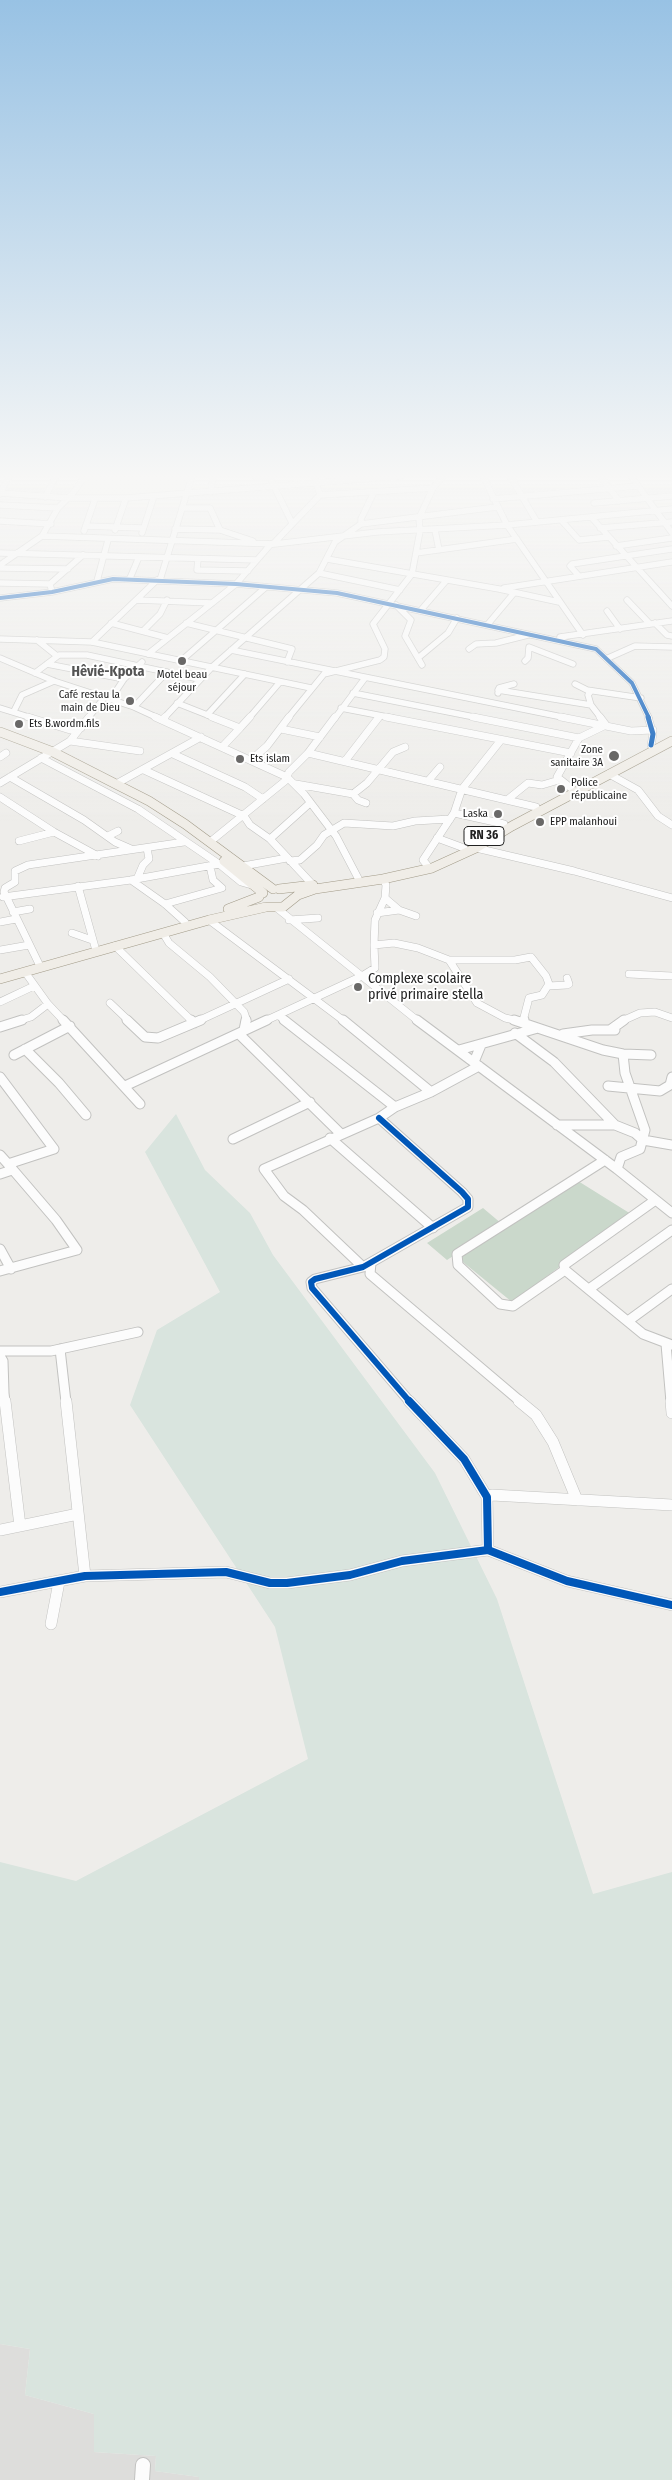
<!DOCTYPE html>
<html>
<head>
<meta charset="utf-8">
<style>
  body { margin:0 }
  canvas { display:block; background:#eeedea }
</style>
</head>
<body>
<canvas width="672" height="2480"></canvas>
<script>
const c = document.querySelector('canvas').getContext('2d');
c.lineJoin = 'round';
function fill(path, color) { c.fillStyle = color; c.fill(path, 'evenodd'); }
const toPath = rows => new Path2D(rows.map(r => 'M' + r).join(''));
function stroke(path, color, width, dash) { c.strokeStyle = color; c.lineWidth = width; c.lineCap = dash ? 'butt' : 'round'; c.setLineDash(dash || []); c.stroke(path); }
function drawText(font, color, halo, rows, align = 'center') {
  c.font = font + ' "Fira Sans Condensed",sans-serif'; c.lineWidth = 4; c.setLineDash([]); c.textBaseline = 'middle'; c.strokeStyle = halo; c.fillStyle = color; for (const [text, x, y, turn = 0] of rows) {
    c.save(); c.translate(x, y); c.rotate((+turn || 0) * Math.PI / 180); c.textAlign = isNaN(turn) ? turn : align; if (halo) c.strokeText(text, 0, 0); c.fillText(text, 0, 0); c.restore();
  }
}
fill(toPath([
  [0,2344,30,2349,25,2395,94,2414,94,2452,156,2456,155,2471,199,2477,199,2480,0,2480]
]), '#dddddb');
fill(toPath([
  [86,476,190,476,184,492,96,498,71,497]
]), '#f5f5e8');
fill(toPath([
  [176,1114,205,1170,250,1213,273,1255,435,1473,497,1599,593,1894,672,1872,672,2480,199,2480,199,2477,155,2471,156,2456,94,2452,94,2414,25,2395,30,2349,0,2344,0,1862,76,1881,308,1759,275,1627,130,1405,157,1330,220,1292,145,1152]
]), '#d9e4de');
fill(toPath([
  [578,1181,631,1214,512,1302,458,1258],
  [483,1208,502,1224,447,1260,427,1243]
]), '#cad8cb');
const minorFar4 = toPath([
  [255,476,270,478,292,523],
  [483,476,507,525,583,635],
  [510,476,537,522],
  [600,476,619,501],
  [631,476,672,533],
  [211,492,213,476],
  [1,493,68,498,126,498,401,476],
  [0,494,9,476],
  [320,495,433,488],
  [45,497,56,476],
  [493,499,637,486],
  [594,503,672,496],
  [0,505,58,508],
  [182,508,210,508,220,530],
  [591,517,672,606],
  [561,520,579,540,608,537],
  [0,521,51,524],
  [361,524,497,507],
  [86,526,142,528],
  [600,528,672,522],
  [175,529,220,530,253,541],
  [115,530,126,498],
  [435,530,439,550],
  [84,531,95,499],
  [142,533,154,496],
  [42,536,275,544,377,532,507,525,672,509],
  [273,544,320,495,314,476],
  [616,546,672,538],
  [0,553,257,560],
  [416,553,517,539],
  [198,559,197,570,248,571],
  [327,559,499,589,559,602],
  [0,565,42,536,58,508,73,493,85,476],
  [0,568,68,569],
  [319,573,400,590],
  [579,576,570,566,572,564,672,549],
  [130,578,139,557],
  [160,580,192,476],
  [97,581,108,540],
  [0,583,50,584],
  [504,588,672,562],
  [52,592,50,584,83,555],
  [0,598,52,592,113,579,236,584,337,593,596,649,632,683,649,718],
  [137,600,212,603],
  [627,600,650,624],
  [396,605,411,620,405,636,422,665],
  [421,610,446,581],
  [607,611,620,629],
  [111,623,168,638],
  [186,623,292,649,287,662],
  [655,623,667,635,672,636],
  [488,624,514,593],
  [143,631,160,614,167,600],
  [560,637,672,621],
  [0,639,92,642,311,688],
  [37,640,57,656],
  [92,642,157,580],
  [469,649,476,644,496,643,528,635],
  [231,650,567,718],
  [148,654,236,584,271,544],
  [0,658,54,681,134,707,158,718],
  [418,658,448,633,457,618],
  [608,658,635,646,672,647],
  [182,660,266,587],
  [525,661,528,658,529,647,573,664],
  [47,664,124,679],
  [35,673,59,655,87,655,199,679],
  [575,684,587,690,641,698],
  [498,690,591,705],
  [591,691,588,695,591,705,601,718],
  [353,693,479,718],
  [498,693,499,688,514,684],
  [110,700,124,679,142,662],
  [177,703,215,718],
  [134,707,167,672],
  [0,708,32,718],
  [341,708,393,718],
  [14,711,22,695,54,681],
  [207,715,245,674],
  [88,718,104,698],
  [164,718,212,667,319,573,335,542,361,524,361,519,374,492],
  [249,718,280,682],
  [288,718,324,674,380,660,384,657,385,649,373,624,412,574,420,531,419,518,433,488,443,476],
  [335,718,365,678],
  [378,718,380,716]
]);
const minorFar3 = toPath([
  [28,717,70,730,81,728],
  [155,717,287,777,304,794,336,836,358,878],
  [212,717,240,728,250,717],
  [386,717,571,753],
  [473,717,579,738],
  [561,717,631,731,653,730],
  [648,717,653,734,651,745],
  [162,720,165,717],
  [281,729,320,737],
  [70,741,140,751],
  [223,746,240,728],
  [308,753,536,807],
  [173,754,245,787,263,799],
  [0,757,6,753],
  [41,758,138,809,219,864,241,882,255,886],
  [251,760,267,746,289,717],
  [345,761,379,717],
  [144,770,244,816,250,825,270,839,313,885],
  [609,774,638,790,658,816,672,825],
  [10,777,84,820,115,842,131,849],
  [428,781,440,767],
  [0,783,70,741,89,717],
  [116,784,201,737],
  [296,784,353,794,358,800,366,803],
  [571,788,557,777,579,738,606,725,600,717],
  [353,794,367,783,393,752,405,747],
  [0,797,54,832,98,856],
  [507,800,528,783,542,785,559,780],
  [454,813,504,824],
  [108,836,118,831],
  [437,838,464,848],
  [270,839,310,803],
  [19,841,54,832],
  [210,842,285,781,289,772,308,753,335,717],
  [476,848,574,871,672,898],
  [290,861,300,860,317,845,324,835,344,823,393,826,415,821,450,819],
  [427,865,423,860,454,813,462,789,501,740],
  [243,866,287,858],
  [137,879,143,865,149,859,147,848],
  [131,880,165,904,185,922],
  [78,886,95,947],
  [3,897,131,880,219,864],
  [385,898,399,910,416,916],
  [165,904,222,888,213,880,210,866],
  [278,909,418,1021],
  [13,912,30,909],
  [377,913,399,910],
  [209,920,344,1021],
  [289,920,318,918],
  [0,922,16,919],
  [72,933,92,940],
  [163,933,169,943,210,977,244,1012,247,1021],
  [374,945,375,920,385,898,386,885,383,879],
  [115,946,192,1021],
  [0,950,29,945],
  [449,960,515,960,531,957,546,976,549,984,542,995,529,998,523,1021],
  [39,964,4,892,5,888,15,882,15,871,28,865,184,842],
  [25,972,48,1004,64,1021],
  [629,974,672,976],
  [548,986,567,985,569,984,567,978],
  [0,1002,34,986],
  [110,1003,129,1021],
  [279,1016,286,1021],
  [18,1021,31,1017,48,1004],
  [198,1021,289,979],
  [265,1021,362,976,375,968,374,945,394,943,418,948,449,960,477,1003,505,1018,519,1021],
  [622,1021,640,1013,655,1012,672,1018]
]);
const minorFar2 = toPath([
  [63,1020,140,1104],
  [127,1020,145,1037,158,1038,201,1020],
  [191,1020,194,1023],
  [284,1020,395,1107],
  [343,1020,431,1092],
  [417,1020,617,1169,672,1213],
  [514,1020,603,1050,623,1054,651,1055],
  [523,1022,524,1020],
  [0,1027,22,1020],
  [244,1030,246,1020],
  [610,1030,624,1020],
  [515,1033,554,1062,615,1125],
  [239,1034,341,1134],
  [563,1034,592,1030,615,1030],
  [25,1049,59,1083,86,1115],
  [459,1050,538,1028],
  [14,1055,70,1026],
  [474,1062,481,1045],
  [0,1077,54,1149,8,1164,56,1220,77,1250,0,1271],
  [125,1086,267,1020],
  [608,1086,660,1091,670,1085,672,1077],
  [379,1118,462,1192,468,1199,468,1207,363,1267,315,1279,311,1282,312,1288,410,1402],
  [557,1125,615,1125,635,1133,643,1140,672,1145],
  [330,1138,433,1228],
  [233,1139,310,1102],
  [0,1155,8,1164],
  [605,1160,457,1254,458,1265,500,1304,513,1306,565,1270,564,1265,654,1201],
  [617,1169,621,1157,640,1149,645,1130,625,1073,623,1054],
  [0,1174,12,1170],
  [0,1249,11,1269],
  [371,1263,370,1274,521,1402],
  [363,1267,303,1210,284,1196,264,1169,379,1118,395,1107,431,1092,479,1066],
  [565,1270,643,1334,672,1345],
  [589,1289,672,1230],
  [628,1321,672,1289],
  [666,1344,671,1402],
  [60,1349,66,1402],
  [0,1351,51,1351,138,1332],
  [0,1356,3,1361,4,1393],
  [0,1393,4,1393,5,1402]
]);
const minorFar1 = toPath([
  [5,1401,20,1526],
  [66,1401,85,1576],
  [409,1401,464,1459,487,1497,488,1550],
  [519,1401,536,1415,553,1442,577,1500],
  [671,1401,672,1413],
  [487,1497,492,1495,672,1505],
  [0,1530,78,1514],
  [0,1592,85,1576,226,1572,270,1583,287,1583,350,1575,402,1561,488,1550,567,1581,672,1605],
  [51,1624,59,1582]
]);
const minor = toPath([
  [142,2480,143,2465]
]);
const major = toPath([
  [0,732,53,752,149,801,185,824,273,889],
  [224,861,263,893],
  [279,889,313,885],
  [228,909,259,897],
  [0,979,209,920,266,907,283,907,298,895,315,889,383,879,432,868,476,848,512,826,672,741]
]);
stroke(minorFar4, '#c2c2c0', 7);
stroke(minorFar3, '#c2c2c0', 8);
stroke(minorFar2, '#c2c2c0', 11);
stroke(minorFar1, '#c2c2c0', 12);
stroke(minor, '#c2c2c0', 16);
stroke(major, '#a29b89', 10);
stroke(minorFar4, '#fcfcfc', 5.5);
stroke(minorFar3, '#fcfcfc', 7);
stroke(minorFar2, '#fcfcfc', 9);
stroke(minorFar1, '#fcfcfc', 11);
stroke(minor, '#fcfcfc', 14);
stroke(major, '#f0ede7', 9);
stroke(toPath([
  [0,598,52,592,113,579,236,584,337,593,596,649,632,683,649,718]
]), '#0057b8', 4);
stroke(toPath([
  [648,717,653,734,651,745]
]), '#0057b8', 5);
stroke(toPath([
  [379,1118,462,1192,468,1199,468,1207,363,1267,315,1279,311,1282,312,1288,410,1402]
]), '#0057b8', 6);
stroke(toPath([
  [409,1401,464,1459,487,1497,488,1550],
  [0,1592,85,1576,226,1572,270,1583,287,1583,350,1575,402,1561,488,1550,567,1581,672,1605]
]), '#0057b8', 8);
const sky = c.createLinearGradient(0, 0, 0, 823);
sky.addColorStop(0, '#98c2e4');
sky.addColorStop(0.58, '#f7f7f6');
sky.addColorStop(1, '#f7f7f600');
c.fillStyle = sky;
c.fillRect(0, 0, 672, 823);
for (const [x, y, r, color] of [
  [182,661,5,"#696867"],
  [130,701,5,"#696867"],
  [19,724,5,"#696867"],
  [614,756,6,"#696867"],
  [240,759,5,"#696867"],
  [561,789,5,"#696867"],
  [498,814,5,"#696867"],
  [540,822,5,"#696867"],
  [358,987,5,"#696867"]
]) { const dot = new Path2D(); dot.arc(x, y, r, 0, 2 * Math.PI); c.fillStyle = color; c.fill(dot); stroke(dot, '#fff', 2); }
drawText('11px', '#212121', '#fff', [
  ["Motel beau",182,675,"center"],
  ["séjour",182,688,"center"],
  ["Café restau la",120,695,"right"],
  ["main de Dieu",120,708,"right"],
  ["Ets B.wordm.fils",29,724],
  ["Zone",603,750,"right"],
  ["sanitaire 3A",603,763,"right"],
  ["Ets islam",250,759],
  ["Police",571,783],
  ["républicaine",571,796],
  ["Laska",488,814,"right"],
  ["EPP malanhoui",550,822]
], 'left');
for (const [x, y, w] of [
  [484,836,40]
]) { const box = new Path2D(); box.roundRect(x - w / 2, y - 9.5, w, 19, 4); c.fillStyle = '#fff'; c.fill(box); stroke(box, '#212121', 1); }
drawText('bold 12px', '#212121', null, [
  ["RN 36",484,836]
]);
drawText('bold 14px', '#545454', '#fff', [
  ["Hêvié-Kpota",108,672]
]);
drawText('14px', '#212121', '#fff', [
  ["Complexe scolaire",368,979],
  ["privé primaire stella",368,995]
], 'left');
</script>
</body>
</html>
